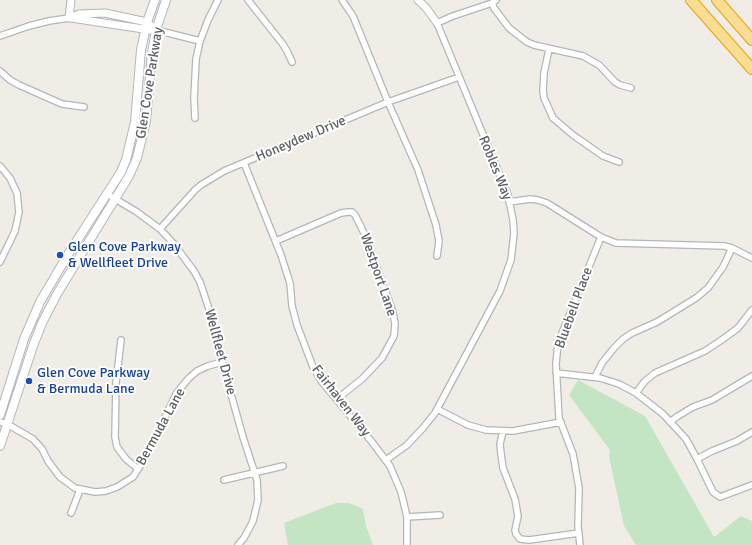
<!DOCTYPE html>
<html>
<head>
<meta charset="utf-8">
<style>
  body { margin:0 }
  canvas { display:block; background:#efede6 }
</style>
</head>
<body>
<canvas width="752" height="545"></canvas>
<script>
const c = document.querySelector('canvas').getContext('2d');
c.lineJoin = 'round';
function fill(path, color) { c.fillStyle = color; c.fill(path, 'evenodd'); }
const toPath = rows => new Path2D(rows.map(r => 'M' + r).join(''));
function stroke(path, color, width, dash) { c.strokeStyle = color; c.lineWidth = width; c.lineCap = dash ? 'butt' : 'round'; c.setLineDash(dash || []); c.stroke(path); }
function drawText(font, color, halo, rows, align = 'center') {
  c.font = font + ' Signika,sans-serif'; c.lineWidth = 4; c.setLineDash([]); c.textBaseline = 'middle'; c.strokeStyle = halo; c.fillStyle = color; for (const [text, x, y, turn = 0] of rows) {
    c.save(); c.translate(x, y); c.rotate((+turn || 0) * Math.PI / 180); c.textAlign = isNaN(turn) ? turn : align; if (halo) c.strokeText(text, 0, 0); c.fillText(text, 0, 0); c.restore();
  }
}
fill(toPath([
  [578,380,645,416,714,537,741,516,752,521,752,545,636,545,624,526,609,456,610,450,569,395],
  [336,503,349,503,363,509,366,526,373,545,288,545,284,523]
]), '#c4e5c3');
const minor = toPath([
  [248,0,282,43,287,51,292,62],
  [342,0,353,16,388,102,418,170,436,225,439,241,437,256],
  [492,3,494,8,509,28,527,42,534,45,583,56,599,65,615,82,620,85,631,88],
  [156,30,200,41],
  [0,36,29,26,49,21,69,18],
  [549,49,544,73,543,91,544,98,553,118,573,135,603,156,619,162],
  [0,71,10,80,19,85,62,104,84,107],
  [195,118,194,98,196,59,200,41,208,20,218,0],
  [244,163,281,255,290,283,292,306,297,325,313,367,322,382,372,442,390,466,401,492,407,517,407,545],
  [0,166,10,178,17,193,19,212,15,231,0,262],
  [112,197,137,212,160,229,173,243,194,271,200,282,209,309,222,362,243,437,257,480,258,500,253,521,244,538,238,545],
  [509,202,530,199,538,200,547,203,601,237,616,243,724,246,732,248,752,258],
  [160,229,195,190,201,185,224,171,388,102,459,77],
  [276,241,341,213,349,212,352,212,355,215,365,235,393,312,395,324,394,336,382,358,362,379,337,399],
  [121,340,116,383,115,437,117,447,126,459,138,469],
  [556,373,600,378,619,384,636,393,663,414,686,439,697,459,713,492,720,497,752,485],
  [595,377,602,363,614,348,623,339,632,333,657,322,696,298,708,288,723,267,732,248],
  [636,393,645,381,655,373,705,351,723,339,738,328,752,310],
  [437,409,468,425,486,430,513,431,561,422],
  [0,422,7,424,33,439,42,449,48,461,60,477,75,488,95,492,106,491,117,487,133,477,142,463,153,443,176,394,188,379,197,371,208,366,222,362],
  [670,422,678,416,693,407,712,400,752,376],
  [503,431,500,444,501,454,503,468,515,499,518,516,515,530,516,534,520,539,529,540,579,533],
  [697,459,712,451,737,441,752,432],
  [386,460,407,445,423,428,435,413,500,291,511,260,514,233,513,220,508,195,437,23,453,16,492,3,496,0],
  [224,480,283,466],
  [71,513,80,490],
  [407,517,440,515],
  [580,545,578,527,579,488,573,454,559,418,556,364,558,343,601,237]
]);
const tertiary = toPath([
  [418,0,427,9,437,23],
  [69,18,79,14,105,13,147,22,156,30],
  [69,18,71,0],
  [71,18,150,30]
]);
const secondary = toPath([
  [0,415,24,339,40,302,67,256,121,172,126,160,135,122,141,50,147,22,155,0],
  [0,446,33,346,42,323,57,294,129,176,137,158,146,121,152,53,156,30,166,0]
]);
const motorway = toPath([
  [691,0,752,69],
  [717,0,752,40]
]);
stroke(minor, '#b3b6ba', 8);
stroke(tertiary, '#b3b6ba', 9);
stroke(secondary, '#b4b8bc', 10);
stroke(motorway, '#eaa00b', 12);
stroke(minor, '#fff', 5.5);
stroke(tertiary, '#fff', 7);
stroke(secondary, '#fff', 8);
stroke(motorway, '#f8dd93', 10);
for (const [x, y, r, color] of [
  [60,255,4,"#1a4fb4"],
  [29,381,4,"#1a4fb4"]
]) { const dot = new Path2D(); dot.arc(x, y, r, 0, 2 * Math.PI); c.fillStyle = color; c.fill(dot); stroke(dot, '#fff', 1.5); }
drawText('14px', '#5d6165', '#fff', [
  ["Glen Cove Parkway",150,83,-81],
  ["Honeydew Drive",301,139,-23],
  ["Robles Way",495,168,68],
  ["Westport Lane",378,275,71],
  ["Bluebell Place",574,308,-70],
  ["Wellfleet Drive",220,352,75],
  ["Fairhaven Way",341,401,52],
  ["Bermuda Lane",161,427,-61]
]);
drawText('14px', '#164399', '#fff', [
  ["Glen Cove Parkway",68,247],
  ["& Wellfleet Drive",68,263],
  ["Glen Cove Parkway",37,373],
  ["& Bermuda Lane",37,389]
], 'left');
</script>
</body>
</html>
